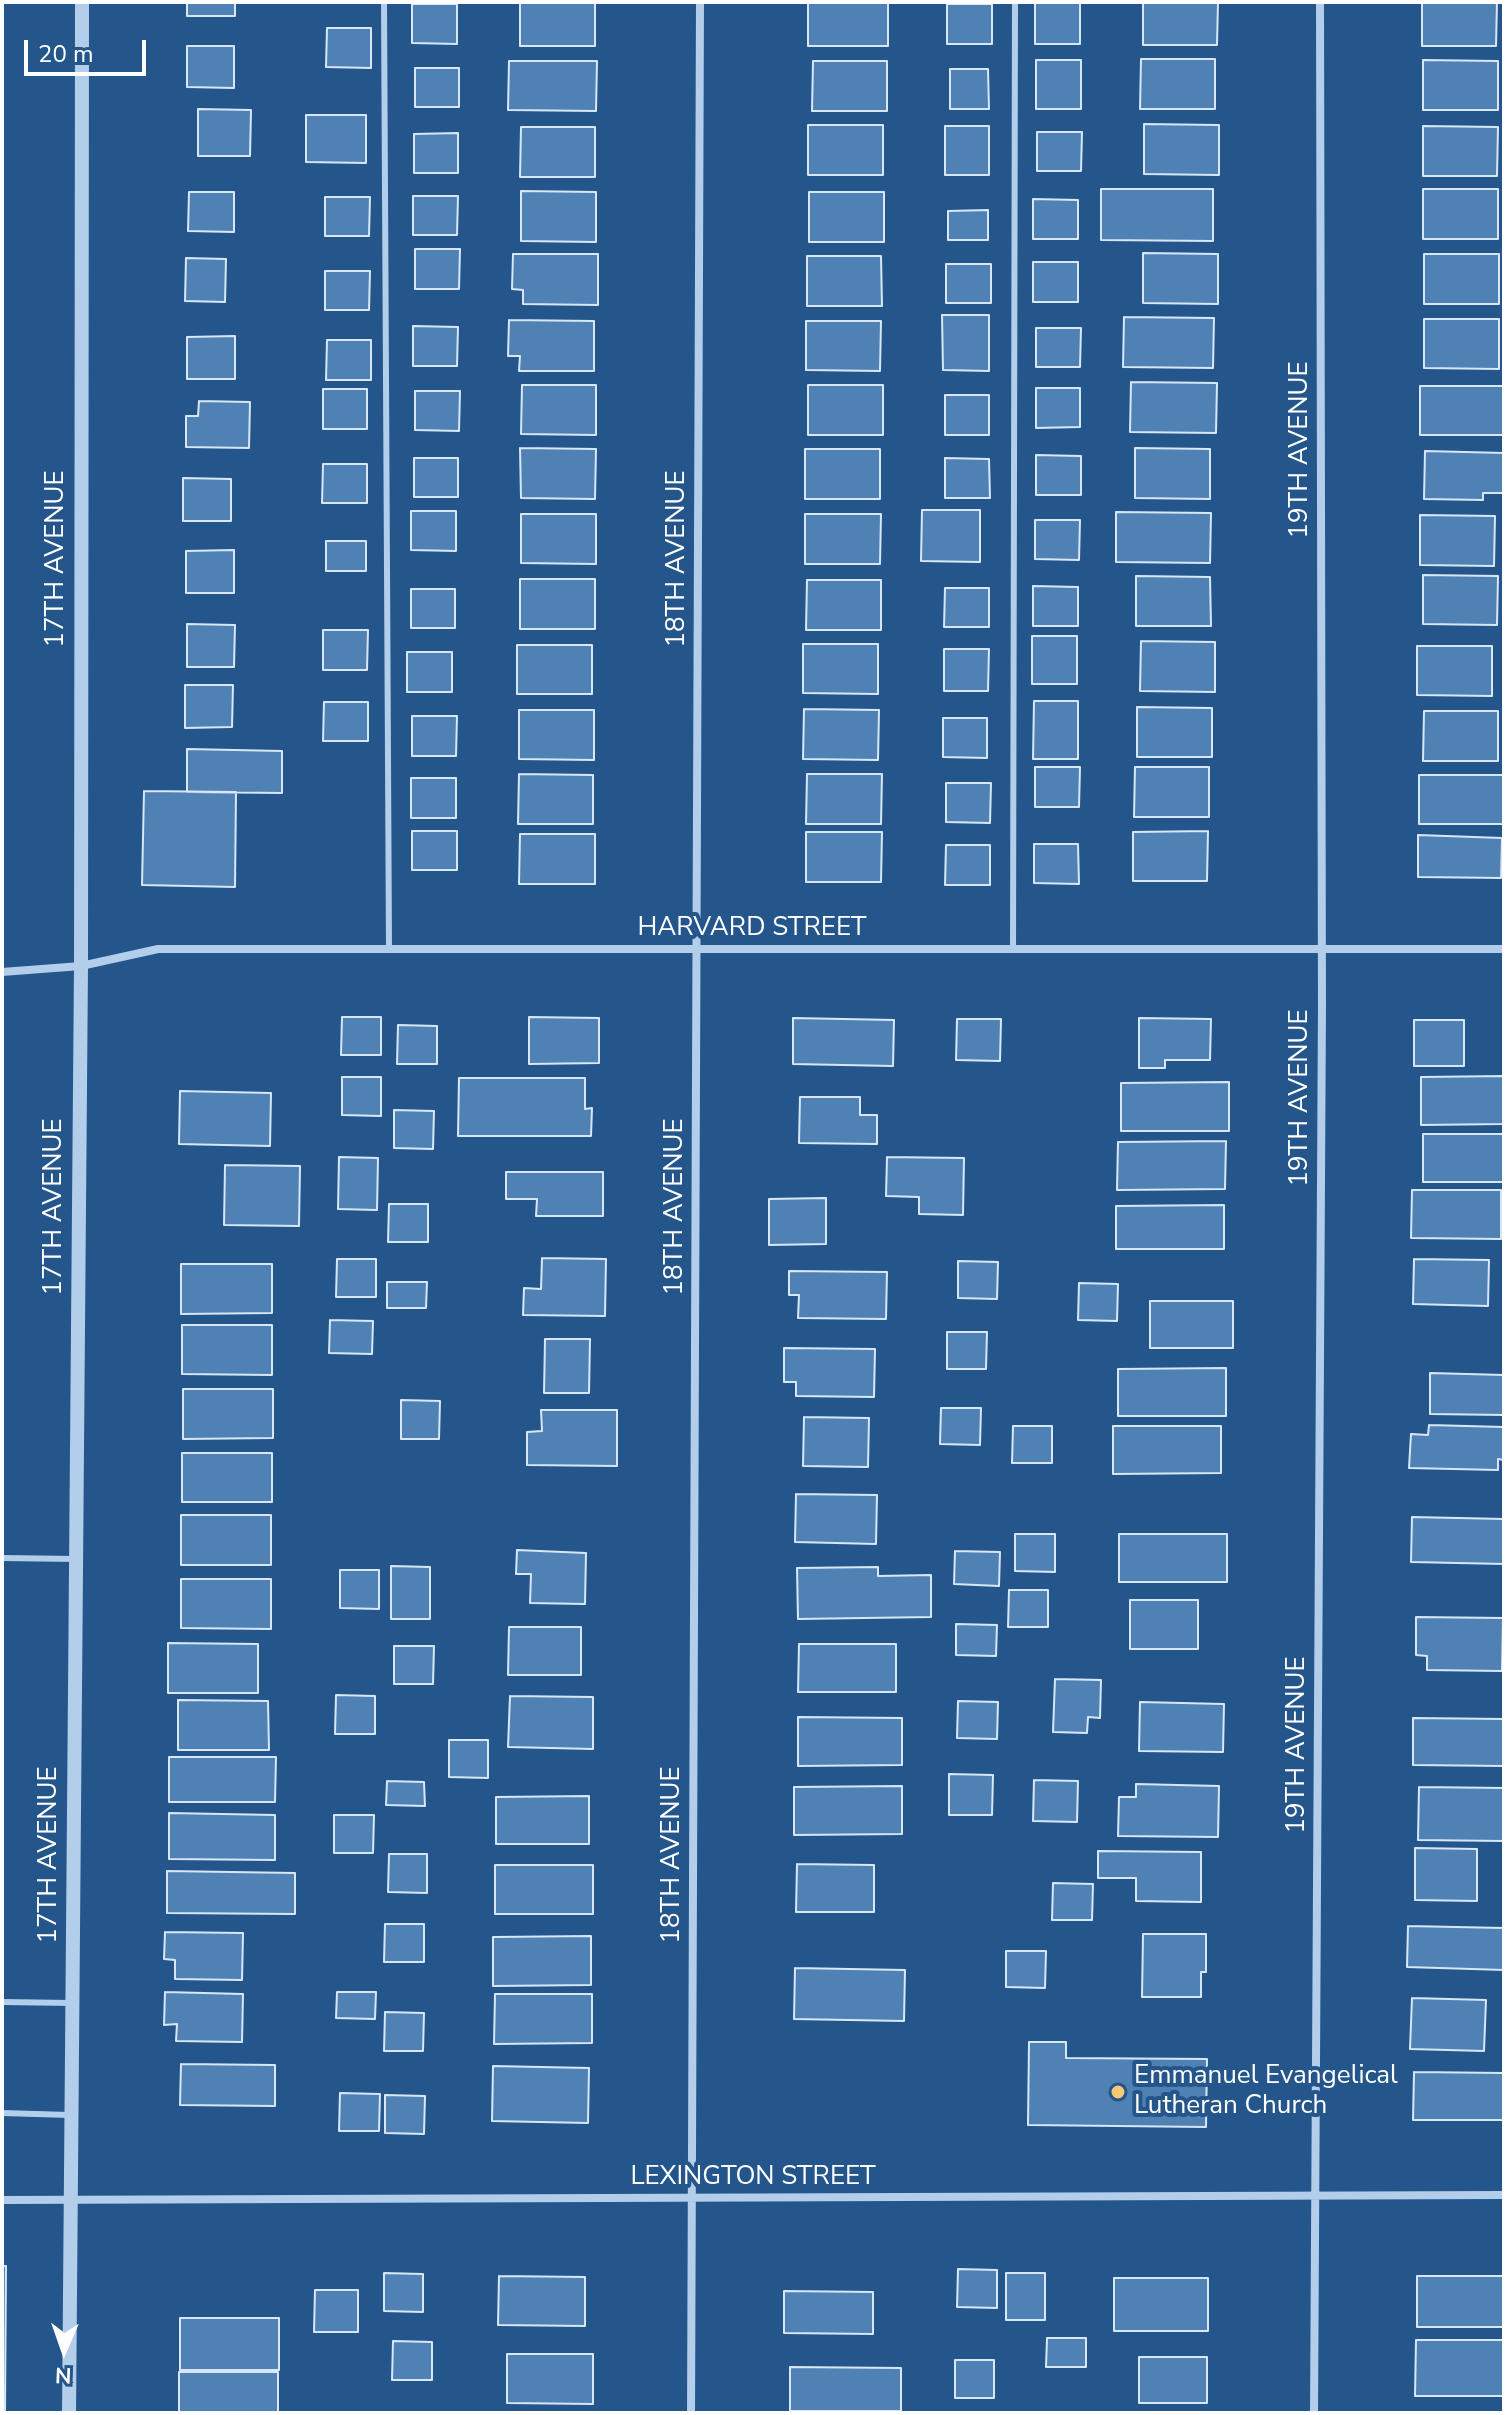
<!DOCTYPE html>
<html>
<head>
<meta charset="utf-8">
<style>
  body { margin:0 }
  #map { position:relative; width:1506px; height:2415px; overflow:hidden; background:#24568b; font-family:"Nunito Sans",sans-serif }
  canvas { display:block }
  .frame { position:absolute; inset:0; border:4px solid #fff; pointer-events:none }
  .north { position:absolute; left:24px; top:2311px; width:80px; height:80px; -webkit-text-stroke:6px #24568b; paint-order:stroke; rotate:182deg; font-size:22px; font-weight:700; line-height:32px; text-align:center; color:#fff }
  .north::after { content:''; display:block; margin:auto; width:28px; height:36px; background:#fff; clip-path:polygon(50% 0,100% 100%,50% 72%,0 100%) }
  .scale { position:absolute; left:24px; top:40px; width:122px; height:36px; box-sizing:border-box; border:4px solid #fff; border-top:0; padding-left:10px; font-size:24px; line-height:28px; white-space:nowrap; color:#fff; -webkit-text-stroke:6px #24568b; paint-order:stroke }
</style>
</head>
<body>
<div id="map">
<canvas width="1506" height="2415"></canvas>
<div class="frame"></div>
<div class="north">N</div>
<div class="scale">20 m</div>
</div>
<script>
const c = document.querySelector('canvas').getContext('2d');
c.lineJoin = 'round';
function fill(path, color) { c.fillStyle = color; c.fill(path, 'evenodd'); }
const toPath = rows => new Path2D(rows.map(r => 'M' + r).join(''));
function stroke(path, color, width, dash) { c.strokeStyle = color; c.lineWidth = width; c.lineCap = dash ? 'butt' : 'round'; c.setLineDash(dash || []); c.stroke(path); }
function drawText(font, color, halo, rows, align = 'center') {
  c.font = font + ' "Nunito Sans",sans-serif'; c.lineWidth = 8; c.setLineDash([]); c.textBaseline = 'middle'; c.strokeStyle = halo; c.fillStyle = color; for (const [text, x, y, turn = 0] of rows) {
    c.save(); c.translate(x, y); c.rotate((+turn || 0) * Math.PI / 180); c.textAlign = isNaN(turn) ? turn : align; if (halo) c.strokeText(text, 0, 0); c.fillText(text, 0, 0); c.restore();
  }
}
const building = toPath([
  [187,2,235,2,235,16,187,16,187,2],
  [520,2,595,2,595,46,520,46,520,2],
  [808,2,888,2,888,46,808,46,808,2],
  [1035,2,1080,2,1080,44,1035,44,1035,2],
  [1143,2,1218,2,1217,45,1143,45,1143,2],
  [1422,2,1497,2,1496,46,1422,46,1422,2],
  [412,4,457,4,457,44,412,43,412,4],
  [947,4,992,4,992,44,947,44,947,4],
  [327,28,371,28,371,68,326,67,327,28],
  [187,46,234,46,234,88,187,87,187,46],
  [1141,59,1215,59,1215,109,1140,109,1141,59],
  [1036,60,1081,60,1081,109,1036,109,1036,60],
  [1423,60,1498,61,1498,110,1423,110,1423,60],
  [509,61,597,61,596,111,508,110,509,61],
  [813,61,887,61,887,111,812,111,813,61],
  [415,68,459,68,459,107,415,107,415,68],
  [950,69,988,69,989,109,950,109,950,69],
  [198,109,251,110,250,156,198,156,198,109],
  [306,115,366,115,366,163,306,162,306,115],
  [1144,124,1219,125,1219,175,1144,174,1144,124],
  [808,125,883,125,883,175,808,175,808,125],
  [945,126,989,126,989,175,945,175,945,126],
  [1423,126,1498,127,1497,176,1423,176,1423,126],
  [521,127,595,127,595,177,520,177,521,127],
  [1037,132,1082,132,1081,171,1037,171,1037,132],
  [458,133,458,173,414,173,414,134,458,133],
  [1101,189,1213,189,1213,241,1101,240,1101,189],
  [1423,189,1498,189,1498,239,1423,239,1423,189],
  [521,191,596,192,596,242,521,241,521,191],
  [189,192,234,192,234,232,188,231,189,192],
  [809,192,884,192,884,242,809,242,809,192],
  [413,196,458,196,457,235,413,235,413,196],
  [325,197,370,197,369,236,325,236,325,197],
  [1033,199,1078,200,1078,239,1033,239,1033,199],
  [988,210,988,240,948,240,948,211,988,210],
  [415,249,460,249,459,289,415,289,415,249],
  [1143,253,1218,254,1218,304,1143,303,1143,253],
  [513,254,598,254,598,305,523,304,523,290,512,289,513,254],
  [1424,254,1499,254,1499,304,1424,304,1424,254],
  [807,256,881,256,882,306,807,306,807,256],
  [186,258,226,259,225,302,185,301,186,258],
  [1033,262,1078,262,1078,302,1033,302,1033,262],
  [946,264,991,264,991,303,946,303,946,264],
  [325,271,370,271,369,310,325,310,325,271],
  [942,315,989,315,989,371,943,370,942,315],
  [1124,317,1214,318,1213,368,1123,367,1124,317],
  [1424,319,1499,319,1499,369,1424,368,1424,319],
  [509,320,594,321,594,371,519,371,520,356,508,356,509,320],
  [806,321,881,321,880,371,806,370,806,321],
  [413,326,458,327,457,366,413,366,413,326],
  [1036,328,1081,328,1080,367,1036,367,1036,328],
  [235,336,235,379,187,379,187,337,235,336],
  [327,340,371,340,371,380,326,380,327,340],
  [1131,382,1217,383,1216,433,1130,432,1131,382],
  [522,385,596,385,596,435,521,434,522,385],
  [808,385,883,385,883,435,808,435,808,385],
  [1420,386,1504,386,1504,435,1420,435,1420,386],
  [1036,388,1080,388,1080,427,1036,428,1036,388],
  [323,389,367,389,367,429,323,429,323,389],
  [415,391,460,391,459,431,415,430,415,391],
  [945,395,989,395,989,435,945,435,945,395],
  [199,401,250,402,249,448,186,447,186,416,198,416,199,401],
  [520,448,596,449,595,499,521,498,520,448],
  [1135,448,1210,449,1210,499,1135,498,1135,448],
  [805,449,880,449,880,499,805,499,805,449],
  [1425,451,1504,453,1504,493,1483,493,1483,500,1424,499,1425,451],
  [1036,455,1081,456,1081,495,1036,495,1036,455],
  [414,458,458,458,458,497,414,497,414,458],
  [945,458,989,459,990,498,945,498,945,458],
  [323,464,367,464,367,503,322,503,323,464],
  [183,478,231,479,231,521,183,521,183,478],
  [922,510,980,510,980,562,921,561,922,510],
  [411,511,456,511,456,551,411,550,411,511],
  [1116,512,1211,513,1210,563,1116,562,1116,512],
  [521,514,596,514,596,564,521,563,521,514],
  [805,514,881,514,880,564,805,564,805,514],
  [1420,515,1495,516,1494,566,1420,565,1420,515],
  [1035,520,1080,520,1079,560,1035,559,1035,520],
  [326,541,366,541,366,571,326,571,326,541],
  [234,550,234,593,186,593,186,551,234,550],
  [1423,575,1498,576,1497,625,1423,624,1423,575],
  [1136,576,1210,577,1211,626,1136,626,1136,576],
  [520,579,595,579,595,629,520,629,520,579],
  [807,580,881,580,881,630,806,630,807,580],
  [1033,586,1078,587,1078,626,1033,626,1033,586],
  [945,588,989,588,989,627,944,627,945,588],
  [411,589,455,589,455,628,411,628,411,589],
  [187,624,235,625,234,667,187,667,187,624],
  [323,630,368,630,367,670,323,670,323,630],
  [1032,636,1077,636,1077,684,1032,684,1032,636],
  [1141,641,1215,642,1215,692,1140,691,1141,641],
  [803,644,878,644,878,694,803,693,803,644],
  [517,645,592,645,592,694,517,694,517,645],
  [1417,646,1492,646,1492,696,1417,695,1417,646],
  [944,649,989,649,988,691,944,691,944,649],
  [407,652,452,652,452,692,407,692,407,652],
  [185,685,233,685,232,727,185,728,185,685],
  [1034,701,1078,701,1078,759,1033,759,1034,701],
  [324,702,368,702,368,741,323,741,324,702],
  [1137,707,1212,708,1212,757,1137,757,1137,707],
  [804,709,879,710,878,760,803,759,804,709],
  [519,710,594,710,594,760,519,759,519,710],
  [1424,711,1498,711,1498,761,1423,761,1424,711],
  [412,716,457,716,456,756,412,756,412,716],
  [943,718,987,718,987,758,943,757,943,718],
  [187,749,282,751,282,793,187,792,187,749],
  [1035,767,1080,767,1079,807,1035,807,1035,767],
  [1135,767,1209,767,1209,817,1134,817,1135,767],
  [519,774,593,775,593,824,518,824,519,774],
  [807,774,882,774,881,824,806,824,807,774],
  [1419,775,1504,775,1504,824,1419,824,1419,775],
  [411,778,456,778,456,818,411,818,411,778],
  [946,783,991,783,990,823,946,822,946,783],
  [144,791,236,792,235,887,142,885,144,791],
  [412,831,457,831,457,870,412,870,412,831],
  [1208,831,1207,881,1133,881,1133,832,1208,831],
  [806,832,882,832,881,882,806,882,806,832],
  [520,834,595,834,595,884,519,884,520,834],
  [1418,835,1502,838,1501,878,1418,877,1418,835],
  [1034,844,1078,844,1079,884,1034,883,1034,844],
  [946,845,990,845,990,885,945,885,946,845],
  [342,1017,381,1017,381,1055,341,1055,342,1017],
  [529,1017,599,1018,599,1063,529,1064,529,1017],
  [793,1018,894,1020,893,1066,793,1064,793,1018],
  [1139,1018,1211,1019,1210,1060,1165,1060,1165,1068,1139,1068,1139,1018],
  [957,1019,1001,1019,1000,1061,956,1060,957,1019],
  [1414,1020,1464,1020,1464,1066,1414,1066,1414,1020],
  [398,1025,437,1026,437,1064,397,1064,398,1025],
  [1504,1076,1504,1124,1421,1125,1421,1077,1504,1076],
  [342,1077,381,1077,381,1116,342,1115,342,1077],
  [459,1078,585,1078,585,1109,592,1108,591,1136,458,1136,459,1078],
  [1229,1082,1229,1131,1121,1131,1121,1083,1229,1082],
  [180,1091,271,1093,270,1146,179,1144,180,1091],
  [800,1097,860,1097,860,1115,877,1115,877,1144,799,1143,800,1097],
  [394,1110,434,1111,433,1149,394,1148,394,1110],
  [1423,1134,1504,1134,1504,1182,1423,1182,1423,1134],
  [1226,1141,1225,1189,1117,1190,1118,1142,1226,1141],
  [339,1157,378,1158,377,1210,338,1209,339,1157],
  [887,1157,964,1158,963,1215,919,1214,919,1197,886,1196,887,1157],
  [225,1165,300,1166,299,1226,224,1225,225,1165],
  [506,1172,603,1172,603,1216,536,1216,537,1199,506,1199,506,1172],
  [1412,1190,1501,1190,1501,1239,1411,1238,1412,1190],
  [826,1198,826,1244,769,1245,769,1199,826,1198],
  [389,1204,428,1204,428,1242,388,1242,389,1204],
  [1224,1205,1224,1249,1116,1249,1116,1206,1224,1205],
  [542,1258,606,1259,605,1316,523,1315,524,1288,541,1289,542,1258],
  [337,1259,376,1259,376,1297,336,1297,337,1259],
  [1414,1259,1489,1260,1488,1306,1413,1304,1414,1259],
  [958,1261,998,1262,997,1299,958,1298,958,1261],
  [181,1264,272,1264,272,1313,181,1314,181,1264],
  [789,1271,887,1272,886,1319,798,1318,799,1295,789,1295,789,1271],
  [387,1282,427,1282,426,1308,387,1308,387,1282],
  [1079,1283,1118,1284,1117,1321,1078,1320,1079,1283],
  [1150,1301,1233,1301,1233,1348,1150,1348,1150,1301],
  [330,1320,373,1321,372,1354,329,1353,330,1320],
  [182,1325,272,1325,272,1375,182,1374,182,1325],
  [947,1332,987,1332,986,1369,947,1369,947,1332],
  [545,1339,590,1339,589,1393,544,1393,545,1339],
  [784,1348,875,1349,874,1397,796,1396,796,1382,784,1382,784,1348],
  [1226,1368,1226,1416,1118,1416,1118,1369,1226,1368],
  [1430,1373,1504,1375,1504,1415,1430,1414,1430,1373],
  [183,1389,273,1389,273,1438,183,1439,183,1389],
  [401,1400,440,1401,439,1439,401,1439,401,1400],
  [941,1408,981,1408,980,1445,940,1444,941,1408],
  [541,1410,617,1410,617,1466,527,1465,527,1432,542,1431,541,1410],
  [804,1417,869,1418,868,1467,803,1466,804,1417],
  [1429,1425,1504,1427,1504,1460,1498,1459,1498,1470,1409,1468,1411,1434,1428,1435,1429,1425],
  [1013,1426,1052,1426,1052,1463,1012,1463,1013,1426],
  [1113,1426,1221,1426,1221,1473,1113,1474,1113,1426],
  [182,1453,272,1453,272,1502,182,1502,182,1453],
  [796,1494,877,1495,876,1544,795,1542,796,1494],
  [181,1515,271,1515,271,1565,181,1565,181,1515],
  [1412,1517,1504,1519,1504,1564,1411,1562,1412,1517],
  [1015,1534,1055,1534,1055,1572,1015,1571,1015,1534],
  [1119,1534,1227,1534,1227,1582,1119,1582,1119,1534],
  [517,1550,586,1553,585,1604,530,1603,531,1574,516,1574,517,1550],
  [955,1551,1000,1552,999,1586,954,1584,955,1551],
  [391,1566,430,1567,430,1619,391,1619,391,1566],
  [878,1567,878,1576,931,1575,931,1617,798,1619,797,1568,878,1567],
  [340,1570,379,1570,379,1609,340,1608,340,1570],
  [181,1579,271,1579,271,1629,181,1628,181,1579],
  [1009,1590,1048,1590,1048,1627,1008,1627,1009,1590],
  [1130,1600,1198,1600,1198,1649,1130,1649,1130,1600],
  [1416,1617,1503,1618,1502,1671,1427,1670,1427,1656,1416,1655,1416,1617],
  [956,1624,997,1625,996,1656,956,1655,956,1624],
  [509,1627,581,1627,581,1675,508,1675,509,1627],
  [168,1643,258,1644,258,1693,168,1693,168,1643],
  [799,1644,896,1644,896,1692,798,1692,799,1644],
  [394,1646,434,1646,433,1684,394,1684,394,1646],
  [1055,1679,1101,1680,1100,1718,1088,1717,1087,1733,1053,1732,1055,1679],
  [336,1695,375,1696,375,1734,335,1734,336,1695],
  [510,1696,593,1697,593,1749,508,1747,510,1696],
  [178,1700,268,1701,269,1750,178,1750,178,1700],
  [958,1701,998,1702,997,1739,957,1738,958,1701],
  [1140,1702,1224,1704,1223,1752,1139,1751,1140,1702],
  [798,1717,902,1718,902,1765,798,1766,798,1717],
  [1413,1718,1504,1719,1504,1766,1413,1765,1413,1718],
  [449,1740,488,1740,488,1778,449,1777,449,1740],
  [169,1757,276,1757,275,1802,169,1802,169,1757],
  [949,1774,993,1775,992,1815,949,1815,949,1774],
  [1034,1780,1078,1781,1077,1822,1033,1821,1034,1780],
  [387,1781,424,1782,425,1806,386,1805,387,1781],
  [1136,1784,1219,1786,1218,1837,1118,1836,1119,1797,1136,1797,1136,1784],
  [902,1786,902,1834,794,1835,794,1787,902,1786],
  [1419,1787,1504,1788,1503,1841,1418,1840,1419,1787],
  [589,1796,589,1844,496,1844,496,1797,589,1796],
  [169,1813,275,1815,275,1860,169,1859,169,1813],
  [334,1815,374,1815,373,1853,334,1853,334,1815],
  [1415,1848,1477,1849,1477,1901,1415,1900,1415,1848],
  [1098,1851,1201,1852,1201,1902,1136,1901,1136,1878,1098,1878,1098,1851],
  [389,1854,427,1854,427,1893,388,1892,389,1854],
  [797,1864,874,1865,874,1912,796,1912,797,1864],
  [495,1865,593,1865,593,1914,495,1914,495,1865],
  [167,1871,295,1873,295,1914,167,1913,167,1871],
  [1053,1883,1093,1884,1092,1920,1052,1920,1053,1883],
  [385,1924,424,1924,424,1962,384,1962,385,1924],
  [1408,1926,1504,1928,1504,1970,1407,1967,1408,1926],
  [165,1932,243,1933,242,1980,175,1979,175,1960,164,1959,165,1932],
  [1143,1934,1206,1934,1206,1972,1201,1972,1201,1997,1142,1997,1143,1934],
  [591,1936,591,1985,493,1986,493,1937,591,1936],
  [1006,1951,1046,1951,1045,1988,1006,1987,1006,1951],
  [795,1968,905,1970,904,2021,794,2019,795,1968],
  [165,1992,243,1994,242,2042,176,2041,177,2024,164,2025,165,1992],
  [337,1992,376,1992,375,2019,336,2018,337,1992],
  [495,1994,592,1994,592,2043,494,2044,495,1994],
  [1412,1998,1486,2000,1484,2051,1410,2049,1412,1998],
  [385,2012,424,2013,423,2051,384,2051,385,2012],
  [1029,2042,1066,2042,1066,2058,1207,2059,1206,2127,1028,2125,1029,2042],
  [181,2064,275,2065,275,2106,180,2105,181,2064],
  [493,2066,589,2068,588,2123,492,2121,493,2066],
  [1414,2072,1504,2073,1504,2120,1413,2120,1414,2072],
  [340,2093,380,2094,379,2131,339,2131,340,2093],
  [385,2095,425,2096,424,2134,385,2133,385,2095],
  [2,2266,6,2266,5,2413,2,2413,2,2266],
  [958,2269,997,2270,997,2308,957,2307,958,2269],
  [384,2273,423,2274,423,2312,384,2311,384,2273],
  [1006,2273,1045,2273,1045,2320,1006,2320,1006,2273],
  [499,2276,585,2277,585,2326,498,2325,499,2276],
  [1417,2276,1504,2276,1504,2327,1417,2327,1417,2276],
  [1114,2278,1208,2278,1208,2331,1114,2331,1114,2278],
  [315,2290,358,2290,358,2332,314,2332,315,2290],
  [784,2291,873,2292,873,2334,784,2333,784,2291],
  [180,2318,279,2318,279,2370,180,2370,180,2318],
  [1047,2338,1086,2338,1086,2367,1046,2367,1047,2338],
  [1416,2340,1504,2340,1504,2396,1415,2396,1416,2340],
  [393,2341,432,2342,432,2380,392,2380,393,2341],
  [507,2354,593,2354,593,2404,507,2403,507,2354],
  [1139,2357,1207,2357,1207,2403,1139,2403,1139,2357],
  [955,2360,994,2360,994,2398,955,2398,955,2360],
  [790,2367,901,2368,901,2411,790,2411,790,2367],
  [179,2372,278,2372,278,2413,179,2413,179,2372]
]);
fill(building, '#5081b4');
stroke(building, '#d7e7f8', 2);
stroke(toPath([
  [384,2,389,949],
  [1013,949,1015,2],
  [2,1558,76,1559],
  [2,2002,72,2003],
  [2,2113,70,2115]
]), '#b2ceea', 6);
stroke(toPath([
  [2,972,81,966,158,949,1504,949],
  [2,2200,1504,2195],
  [691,2413,700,2],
  [1314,2413,1322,1005,1320,2]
]), '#b2ceea', 8);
stroke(toPath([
  [69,2413,81,966,82,2]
]), '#b2ceea', 14);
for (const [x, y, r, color] of [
  [1118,2092,8,"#f5ca76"]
]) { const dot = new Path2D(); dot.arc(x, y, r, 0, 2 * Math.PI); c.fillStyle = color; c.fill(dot); stroke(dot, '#24568b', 3); }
drawText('26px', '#fff', '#24568b', [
  ["19TH AVENUE",1301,450,-90],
  ["17TH AVENUE",57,559,-90],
  ["18TH AVENUE",678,559,-90],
  ["HARVARD STREET",752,929],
  ["19TH AVENUE",1301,1098,-90],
  ["17TH AVENUE",55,1207,-90],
  ["18TH AVENUE",676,1207,-90],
  ["19TH AVENUE",1298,1745,-90],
  ["17TH AVENUE",50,1855,-90],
  ["18TH AVENUE",673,1855,-90],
  ["LEXINGTON STREET",753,2178]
]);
drawText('26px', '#fff', '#24568b', [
  ["Emmanuel Evangelical",1134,2077],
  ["Lutheran Church",1134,2107]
], 'left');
</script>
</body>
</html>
